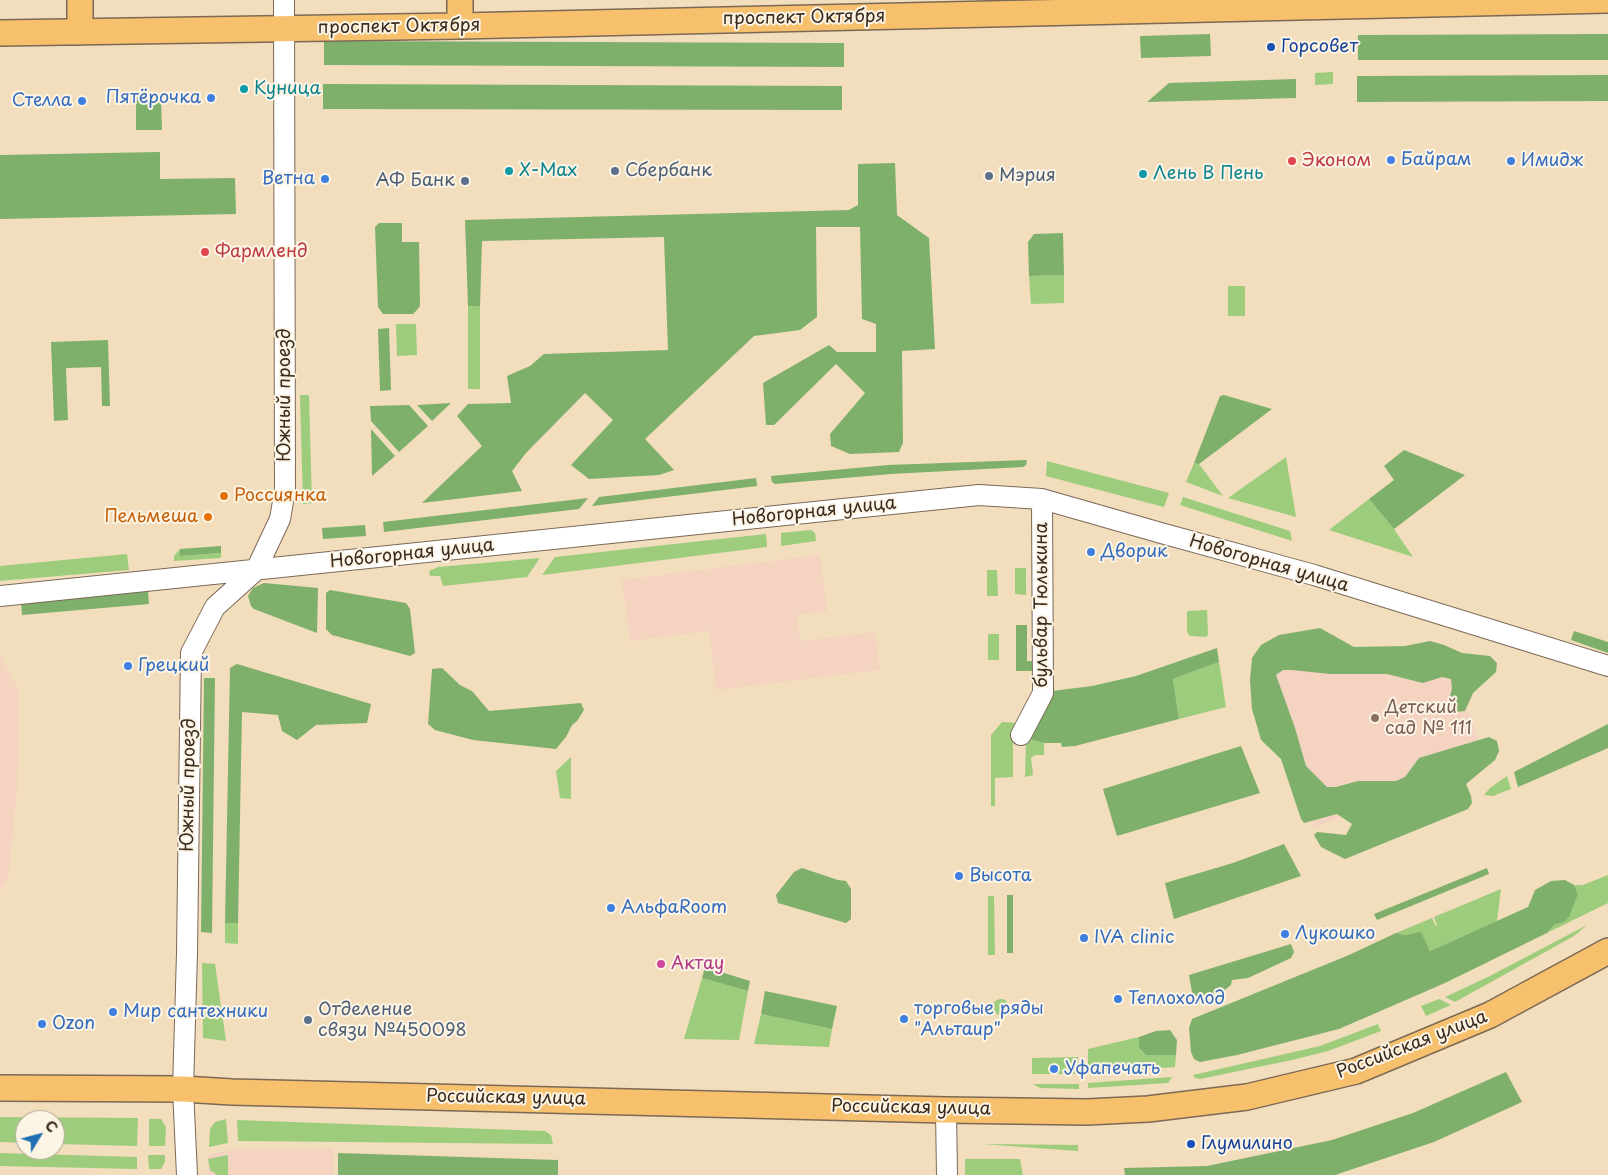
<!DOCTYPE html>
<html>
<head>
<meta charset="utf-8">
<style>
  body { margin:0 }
  #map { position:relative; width:1608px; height:1175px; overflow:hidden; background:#f2ddbd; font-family:"Playpen Sans",sans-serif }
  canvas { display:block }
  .north { position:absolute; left:15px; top:1110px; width:50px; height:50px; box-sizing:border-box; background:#fcf5e5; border:1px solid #afa495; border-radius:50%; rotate:53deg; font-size:14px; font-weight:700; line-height:20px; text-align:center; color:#3b2a1e }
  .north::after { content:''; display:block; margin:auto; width:18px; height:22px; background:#1f6fb2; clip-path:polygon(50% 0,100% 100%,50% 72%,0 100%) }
</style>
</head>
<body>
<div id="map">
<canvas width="1608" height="1175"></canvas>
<div class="north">С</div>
</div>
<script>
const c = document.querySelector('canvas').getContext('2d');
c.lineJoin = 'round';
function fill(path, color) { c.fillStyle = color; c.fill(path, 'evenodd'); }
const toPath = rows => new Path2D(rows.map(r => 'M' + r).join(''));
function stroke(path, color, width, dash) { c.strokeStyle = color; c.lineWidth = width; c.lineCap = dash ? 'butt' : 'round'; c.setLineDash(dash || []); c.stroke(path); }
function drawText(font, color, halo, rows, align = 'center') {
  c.font = font + ' "Playpen Sans",sans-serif'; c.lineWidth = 4; c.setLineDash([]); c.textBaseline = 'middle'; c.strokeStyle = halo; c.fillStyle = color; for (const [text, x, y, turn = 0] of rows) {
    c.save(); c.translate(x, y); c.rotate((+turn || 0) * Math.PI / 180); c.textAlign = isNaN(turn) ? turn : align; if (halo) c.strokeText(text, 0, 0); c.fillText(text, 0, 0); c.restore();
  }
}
fill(toPath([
  [820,555,827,611,797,615,800,641,875,632,880,670,716,690,709,631,630,641,622,580],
  [1258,653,1453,670,1488,766,1314,827],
  [0,656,19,691,17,792,8,878,0,891],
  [235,1149,333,1149,333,1175,208,1175,208,1155]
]), '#f4d3c1');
fill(toPath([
  [1333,72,1333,84,1315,85,1315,73],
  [1064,275,1064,303,1031,304,1029,276],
  [1228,286,1245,286,1245,316,1228,316],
  [468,306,480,306,480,389,468,389],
  [396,324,416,324,417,355,397,356],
  [300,395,309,395,312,503,303,504],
  [1286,457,1296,517,1228,498],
  [1047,461,1169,493,1164,507,1046,476],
  [1194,463,1199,464,1223,496,1186,482],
  [1183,497,1290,531,1292,541,1180,505],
  [1369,499,1394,529,1413,557,1329,530],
  [811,530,815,533,816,541,781,546,781,533],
  [766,534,767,547,542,575,555,557],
  [180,549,181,556,221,553,221,558,174,561,174,556],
  [127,554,129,570,0,581,0,566],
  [540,558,527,577,443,586,440,576,430,576,429,571,438,567],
  [1015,568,1026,568,1026,595,1015,594],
  [987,570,997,570,998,596,987,596],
  [1207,610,1208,635,1206,637,1190,636,1187,632,1187,611],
  [988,634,999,634,999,660,988,660],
  [1219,662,1226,707,1179,719,1173,679],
  [1002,722,1016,723,1013,740,1013,777,995,778,995,806,991,806,991,735],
  [1026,738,1044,743,1044,755,1035,755,1031,758,1033,775,1025,777],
  [571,757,571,799,560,798,556,771],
  [1507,776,1511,789,1493,796,1484,795,1490,788],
  [1608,875,1608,903,1547,933,1554,925,1564,922,1578,894,1574,885,1583,885],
  [1501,889,1497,921,1430,951,1421,933,1406,935,1396,933,1432,918,1436,926,1437,925,1434,917],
  [988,896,994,896,995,955,988,955],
  [225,923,238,923,238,944,225,943],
  [1587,925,1574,936,1455,1002,1445,997,1488,977],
  [202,963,215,964,226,1041,203,1038],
  [702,978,748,991,739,1040,684,1039],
  '993 1007a8 8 0 1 1 16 0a8 8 0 1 1-16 0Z',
  [1439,999,1451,1005,1426,1016,1421,1006],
  [761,1014,832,1029,829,1047,754,1044],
  [1378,1024,1381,1031,1328,1051,1292,1060,1200,1079,1195,1078,1193,1075,1320,1046],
  [1139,1037,1139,1048,1146,1055,1176,1055,1175,1067,1088,1073,1088,1049],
  [1078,1057,1078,1072,1075,1074,1032,1074,1032,1058],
  [1172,1077,1168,1083,1088,1088,1088,1083],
  [1033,1084,1079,1084,1079,1089,1040,1088],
  [0,1117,138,1118,137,1146,55,1144,55,1120,25,1120,25,1143,0,1142],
  [149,1119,161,1119,166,1127,165,1146,149,1146],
  [226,1119,228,1143,209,1147,210,1129,215,1122],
  [237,1120,545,1131,551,1135,553,1144,238,1141],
  [982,1144,1078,1145,1078,1151],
  [0,1153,137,1157,137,1169,0,1166],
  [148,1155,165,1155,165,1162,161,1169,149,1169],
  [228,1155,228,1175,217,1175,210,1170,208,1159],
  [965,1159,1020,1159,1023,1175,965,1175]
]), '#9dcd7c');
fill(toPath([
  [1210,34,1211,56,1141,58,1140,36],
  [1608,34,1608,60,1358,60,1358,35],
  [324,41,844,43,844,67,324,65],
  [1608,75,1608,101,1357,102,1357,76],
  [1296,79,1296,98,1147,102,1169,83],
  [323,84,842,86,842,110,323,109],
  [136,97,161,97,162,130,136,130],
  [160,152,160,179,235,178,236,214,0,219,0,155],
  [895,163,897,215,929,238,935,349,902,351,903,443,899,452,850,454,831,446,830,434,865,393,836,364,774,425,766,425,763,383,829,345,837,352,876,352,876,324,862,319,860,227,816,227,817,317,800,330,754,336,645,439,674,470,659,475,589,479,571,465,613,420,585,393,526,453,512,471,522,491,422,503,482,446,457,416,468,404,511,403,507,376,530,366,544,354,668,350,664,237,482,241,480,306,468,306,465,220,849,210,858,205,858,164],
  [379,223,402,223,402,242,419,242,420,306,417,310,413,314,383,314,378,307,375,227],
  [1063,233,1064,275,1029,276,1028,242,1034,234],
  [389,328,391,390,380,391,378,329],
  [108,340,110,406,102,406,101,367,66,368,68,420,54,421,51,342],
  [1224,395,1272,409,1199,464,1194,463,1220,396],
  [451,403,432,421,417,405],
  [409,405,428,426,399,452,371,421,370,406],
  [371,429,395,456,372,476],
  [1404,450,1465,475,1394,529,1369,499,1394,480,1384,466],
  [1027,460,1026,465,1023,467,891,474,775,484,772,482,771,476,888,465],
  [756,478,757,486,592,506,599,497],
  [588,498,579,509,384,532,383,522],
  [365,525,366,536,323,539,322,528],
  [221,546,221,553,180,556,180,549],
  [264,583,318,588,317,633,254,609,251,606,248,596,253,588],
  [148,590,149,604,22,615,21,602],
  [330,590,406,603,410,609,415,653,410,656,332,635,326,629,326,593],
  [1016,625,1027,625,1027,661,1036,661,1036,671,1016,671],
  [1320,628,1354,647,1405,646,1430,641,1444,645,1462,653,1490,656,1497,663,1496,672,1473,693,1465,711,1455,712,1448,706,1452,688,1451,679,1442,677,1423,683,1387,674,1330,674,1292,670,1283,670,1276,675,1295,728,1306,766,1327,787,1336,787,1358,781,1396,781,1405,777,1419,758,1489,737,1497,741,1499,751,1495,760,1466,784,1471,796,1472,803,1468,809,1345,859,1321,847,1314,835,1317,832,1346,835,1352,824,1337,814,1304,823,1301,819,1281,759,1261,740,1252,709,1250,680,1252,658,1261,645,1279,635],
  [1574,631,1608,642,1608,653,1571,640],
  [1217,648,1219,662,1173,679,1179,719,1075,746,1062,747,1061,743,1044,743,1026,738,1052,691,1092,686,1136,676],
  [237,664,371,704,367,723,316,725,297,740,282,731,278,715,242,712,238,923,225,923,230,668],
  [442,668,460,685,472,691,489,711,581,703,584,710,577,721,572,725,566,737,556,749,473,740,435,730,428,724,432,669],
  [204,678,215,678,212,933,201,932],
  [1608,724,1608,748,1518,787,1514,772],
  [1241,746,1260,793,1117,836,1103,789],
  [1284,844,1301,876,1174,919,1165,883,1233,863],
  [802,868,838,880,846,881,851,889,851,919,846,923,778,903,776,895,794,872],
  [1487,868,1489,874,1377,920,1374,914],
  [1565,880,1574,885,1578,894,1569,917,1564,922,1554,925,1547,933,1445,983,1339,1029,1237,1055,1200,1062,1194,1059,1191,1052,1189,1028,1192,1019,1349,955,1396,933,1406,935,1421,932,1430,951,1528,907,1535,890,1551,881],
  [1007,895,1013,895,1013,953,1007,953],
  [1291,944,1294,952,1291,958,1248,978,1232,980,1231,985,1221,993,1193,998,1189,975],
  [705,967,750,981,748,991,702,978],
  [765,991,837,1006,832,1029,761,1014],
  [1170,1030,1177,1040,1176,1055,1146,1055,1139,1048,1139,1037,1156,1031],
  [1506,1072,1522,1102,1434,1142,1335,1175,1125,1175,1124,1168,1207,1166,1332,1140,1413,1113],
  [338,1153,558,1160,558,1175,338,1175]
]), '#7eb06c');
const minor = toPath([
  [0,596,979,495,1042,499,1161,533,1314,575,1608,666],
  [1021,735,1043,693,1042,499],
  [946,1110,947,1175],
  [187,1175,183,1089,187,953,191,653,215,607,256,570,280,519,285,490,284,0]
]);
const major = toPath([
  [460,26,460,0],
  [80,32,80,0],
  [0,33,460,26,1608,0],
  [0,1088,183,1089,232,1092,946,1110,1087,1112,1148,1109,1247,1097,1356,1071,1490,1015,1608,951]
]);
stroke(minor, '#7b6956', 22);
stroke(major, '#7b6956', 28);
stroke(minor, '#fff', 20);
stroke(major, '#f7c06c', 25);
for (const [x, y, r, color] of [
  [1271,47,5,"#1a4fb4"],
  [244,89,5,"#0f9aa8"],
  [211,98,5,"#3f7fe0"],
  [82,101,5,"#3f7fe0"],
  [1391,160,5,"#3f7fe0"],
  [1292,161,5,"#e0444e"],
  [1511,161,5,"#3f7fe0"],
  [509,171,5,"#0f9aa8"],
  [615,171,5,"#5c6f8a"],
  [1143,174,5,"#0f9aa8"],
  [989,176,5,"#5c6f8a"],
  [325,179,5,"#3f7fe0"],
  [465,181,5,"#5c6f8a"],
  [205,252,5,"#e0444e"],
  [224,496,5,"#e8710a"],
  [208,517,5,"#e8710a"],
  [1091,552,5,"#3f7fe0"],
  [128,666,5,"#3f7fe0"],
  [1375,718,5,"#8d6e63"],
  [959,876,5,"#3f7fe0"],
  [611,908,5,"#3f7fe0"],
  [1285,934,5,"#3f7fe0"],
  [1084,938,5,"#3f7fe0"],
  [661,964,5,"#d1479c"],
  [1118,999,5,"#3f7fe0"],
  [113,1012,5,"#3f7fe0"],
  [904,1019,5,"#3f7fe0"],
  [308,1020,5,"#5c6f8a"],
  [42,1024,5,"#3f7fe0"],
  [1054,1069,5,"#3f7fe0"],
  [1191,1144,5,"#1a4fb4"]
]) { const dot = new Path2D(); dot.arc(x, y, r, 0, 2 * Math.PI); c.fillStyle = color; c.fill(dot); stroke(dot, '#fcf5e5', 2); }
drawText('18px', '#3b2a1e', '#fcf5e5', [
  ["проспект Октября",804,18,-1],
  ["проспект Октября",399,27,-1],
  ["Южный проезд",285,395,-90],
  ["Новогорная улица",814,512,-6],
  ["Новогорная улица",412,554,-6],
  ["Новогорная улица",1269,564,16],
  ["бульвар Тюлькина",1042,605,-90],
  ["Южный проезд",189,785,-89],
  ["Российская улица",1412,1045,-21],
  ["Российская улица",506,1098,1],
  ["Российская улица",911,1108,1]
]);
drawText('18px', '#164399', '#fcf5e5', [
  ["Горсовет",1281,47],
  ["Глумилино",1201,1144]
], 'left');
drawText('18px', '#0d838f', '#fcf5e5', [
  ["Куница",254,89],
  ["X-Max",519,171],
  ["Лень В Пень",1153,174]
], 'left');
drawText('18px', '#366cbe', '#fcf5e5', [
  ["Пятёрочка",201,98,"right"],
  ["Стелла",72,101,"right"],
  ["Байрам",1401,160],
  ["Имидж",1521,161],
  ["Ветна",315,179,"right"],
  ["Дворик",1101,552],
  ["Грецкий",138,666],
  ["Высота",969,876],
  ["АльфаRoom",621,908],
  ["Лукошко",1295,934],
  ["IVA clinic",1094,938],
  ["Теплохолод",1128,999],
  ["торговые ряды",914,1009],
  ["\"Альтаир\"",914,1030],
  ["Мир сантехники",123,1012],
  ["Ozon",52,1024],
  ["Уфапечать",1064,1069]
], 'left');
drawText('18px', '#be3a42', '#fcf5e5', [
  ["Эконом",1302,161],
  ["Фармленд",215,252]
], 'left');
drawText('18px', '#4e5e75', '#fcf5e5', [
  ["Сбербанк",625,171],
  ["Мэрия",999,176],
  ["АФ Банк",455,181,"right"],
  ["Отделение",318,1010],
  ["связи №450098",318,1031]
], 'left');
drawText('18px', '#c56008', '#fcf5e5', [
  ["Россиянка",234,496],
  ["Пельмеша",198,517,"right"]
], 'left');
drawText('18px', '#785e54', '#fcf5e5', [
  ["Детский",1385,708],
  ["сад № 111",1385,729]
], 'left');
drawText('18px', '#b23c85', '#fcf5e5', [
  ["Актау",671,964]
], 'left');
</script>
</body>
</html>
